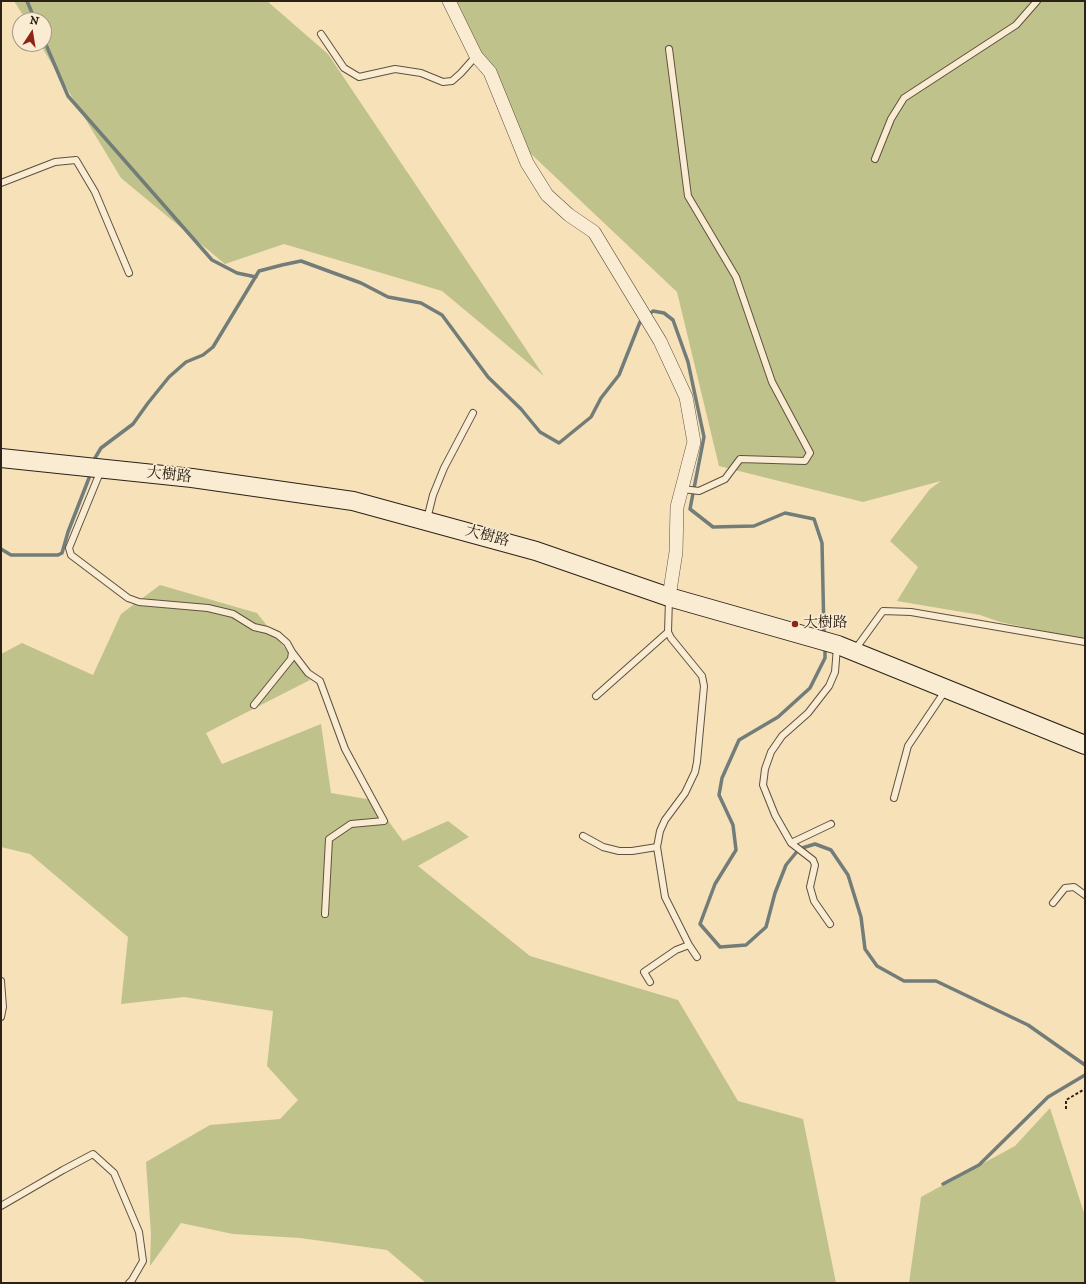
<!DOCTYPE html>
<html>
<head>
<meta charset="utf-8">
<style>
  body { margin:0 }
  #map { position:relative; width:1086px; height:1284px; overflow:hidden; background:#f6e1b9; font-family:"IM FELL DW Pica",serif }
  canvas { display:block }
  .frame { position:absolute; inset:0; border:2px solid #2c2117; pointer-events:none }
  .north { position:absolute; left:12px; top:12px; width:40px; height:40px; box-sizing:border-box; background:#f9ecd2; border:1px solid #a79b87; border-radius:50%; rotate:12deg; font-size:11px; font-weight:700; line-height:16px; text-align:center; color:#2c2117 }
  .north::after { content:''; display:block; margin:auto; width:14px; height:18px; background:#8f2418; clip-path:polygon(50% 0,100% 100%,50% 72%,0 100%) }
</style>
</head>
<body>
<div id="map">
<canvas width="1086" height="1284"></canvas>
<div class="frame"></div>
<div class="north">N</div>
</div>
<script>
const c = document.querySelector('canvas').getContext('2d');
c.lineJoin = 'round';
function fill(path, color) { c.fillStyle = color; c.fill(path, 'evenodd'); }
const toPath = rows => new Path2D(rows.map(r => 'M' + r).join(''));
function stroke(path, color, width, dash) { c.strokeStyle = color; c.lineWidth = width; c.lineCap = dash ? 'butt' : 'round'; c.setLineDash(dash || []); c.stroke(path); }
function drawText(font, color, halo, rows, align = 'center') {
  c.font = font + ' "IM FELL DW Pica","Noto Serif TC",serif'; c.lineWidth = 3; c.setLineDash([]); c.textBaseline = 'middle'; c.strokeStyle = halo; c.fillStyle = color; for (const [text, x, y, turn = 0] of rows) {
    c.save(); c.translate(x, y); c.rotate((+turn || 0) * Math.PI / 180); c.textAlign = isNaN(turn) ? turn : align; if (halo) c.strokeText(text, 0, 0); c.fillText(text, 0, 0); c.restore();
  }
}
fill(toPath([
  [14,1,267,1,328,54,544,376,442,291,284,244,225,264,121,178,40,44,44,44,44,20,26,20],
  [448,1,1085,1,1085,640,1000,622,980,615,897,601,918,567,890,541,930,489,941,481,863,502,719,466,677,292,529,152],
  [160,585,257,613,310,680,206,733,222,764,321,724,331,793,373,800,403,841,448,821,469,837,418,866,530,956,678,1000,738,1101,803,1119,836,1283,426,1283,387,1250,300,1238,233,1234,181,1223,150,1266,151,1234,146,1162,210,1125,280,1119,298,1100,267,1066,273,1011,184,997,121,1004,128,937,30,854,1,847,1,654,22,643,93,675,121,614],
  [1050,1108,1085,1216,1085,1283,909,1283,921,1197,1015,1146]
]), '#c0c28c');
stroke(toPath([
  [27,1,35,20],
  [44,40,68,96,212,260,237,273,256,277],
  [95,458,101,448,133,424,148,403,169,377,186,362,203,355,213,347,259,271,282,265,301,261,361,283,388,297,421,303,442,315,488,377,521,409,540,432,559,443,591,417,601,398,619,375,640,322,653,311,664,313,673,320,688,362,704,437,690,509,713,527,754,526,785,513,814,519,822,543,824,635],
  [1,549,11,555,58,555,62,553,68,532,89,478],
  [825,647,825,658,810,688,778,717,739,740,722,778,719,795,733,825,736,850,715,884,700,924,720,947,746,945,766,927,775,893,786,865,799,849,815,844,831,850,848,875,861,917,865,949,877,966,904,981,936,981,1028,1025,1085,1065],
  [943,1184,979,1165,1048,1097,1085,1075]
]), '#727d79', 3.5);
const lane = toPath([
  [321,34,344,68,359,77,395,69,421,73,443,82,452,81,461,73,476,56],
  [669,49,688,196,736,277,772,382,810,453,805,461,740,459,725,479,699,491,682,489],
  [875,159,891,119,904,98,1016,25,1037,1],
  [1,183,55,162,76,160,95,192,129,273],
  [101,470,69,548,71,555,128,598,139,602,208,608,233,614,254,627,267,630,278,635,287,643,292,652,291,659,254,705],
  [427,519,433,495,444,468,473,413],
  [669,599,668,632,671,638,702,676,704,686,697,762,695,772,685,793,665,820,660,831,657,847,665,897,689,945,697,957],
  [854,651,883,611,911,612,1085,642],
  [292,652,308,673,320,681,345,749,384,821,351,824,329,839,325,914],
  [596,696,668,632],
  [894,798,908,746,945,691],
  [583,836,603,847,619,851,632,851,657,847],
  [791,843,831,824],
  [1053,903,1065,888,1074,887,1085,895],
  [830,924,814,901,810,887,815,865,813,860,791,843,775,815,763,785,765,769,771,752,782,736,808,713,829,686,835,672,837,647],
  [1,981,3,1007,1,1017],
  [650,982,644,972,676,950,689,945],
  [1,1206,63,1170,93,1154,114,1173,139,1232,143,1261,132,1280,129,1283]
]);
const street = toPath([
  [449,1,476,56,490,72,527,163,547,195,569,215,594,232,660,341,686,397,694,442,677,507,676,552,669,597]
]);
const secondary = toPath([
  [1,458,192,478,353,501,536,551,669,597,838,645,1085,745]
]);
stroke(lane, '#5e5140', 8);
stroke(street, '#5e5140', 14);
stroke(secondary, '#2c2117', 20);
stroke(toPath([
  [1066,1109,1066,1100,1085,1089]
]), '#2c2117', 2, [3, 2]);
stroke(lane, '#f9ecd2', 6);
stroke(street, '#f9ecd2', 13);
stroke(secondary, '#f9ecd2', 18);
for (const [x, y, r, color] of [
  [795,624,4,"#8f2418"]
]) { const dot = new Path2D(); dot.arc(x, y, r, 0, 2 * Math.PI); c.fillStyle = color; c.fill(dot); stroke(dot, '#f9ecd2', 1.5); }
drawText('15px', '#2c2117', '#f9ecd2', [
  ["大樹路",169,476,6],
  ["大樹路",487,537,15]
]);
drawText('15px', '#2c2117', '#f9ecd2', [
  ["大樹路",803,624]
], 'left');
</script>
</body>
</html>
